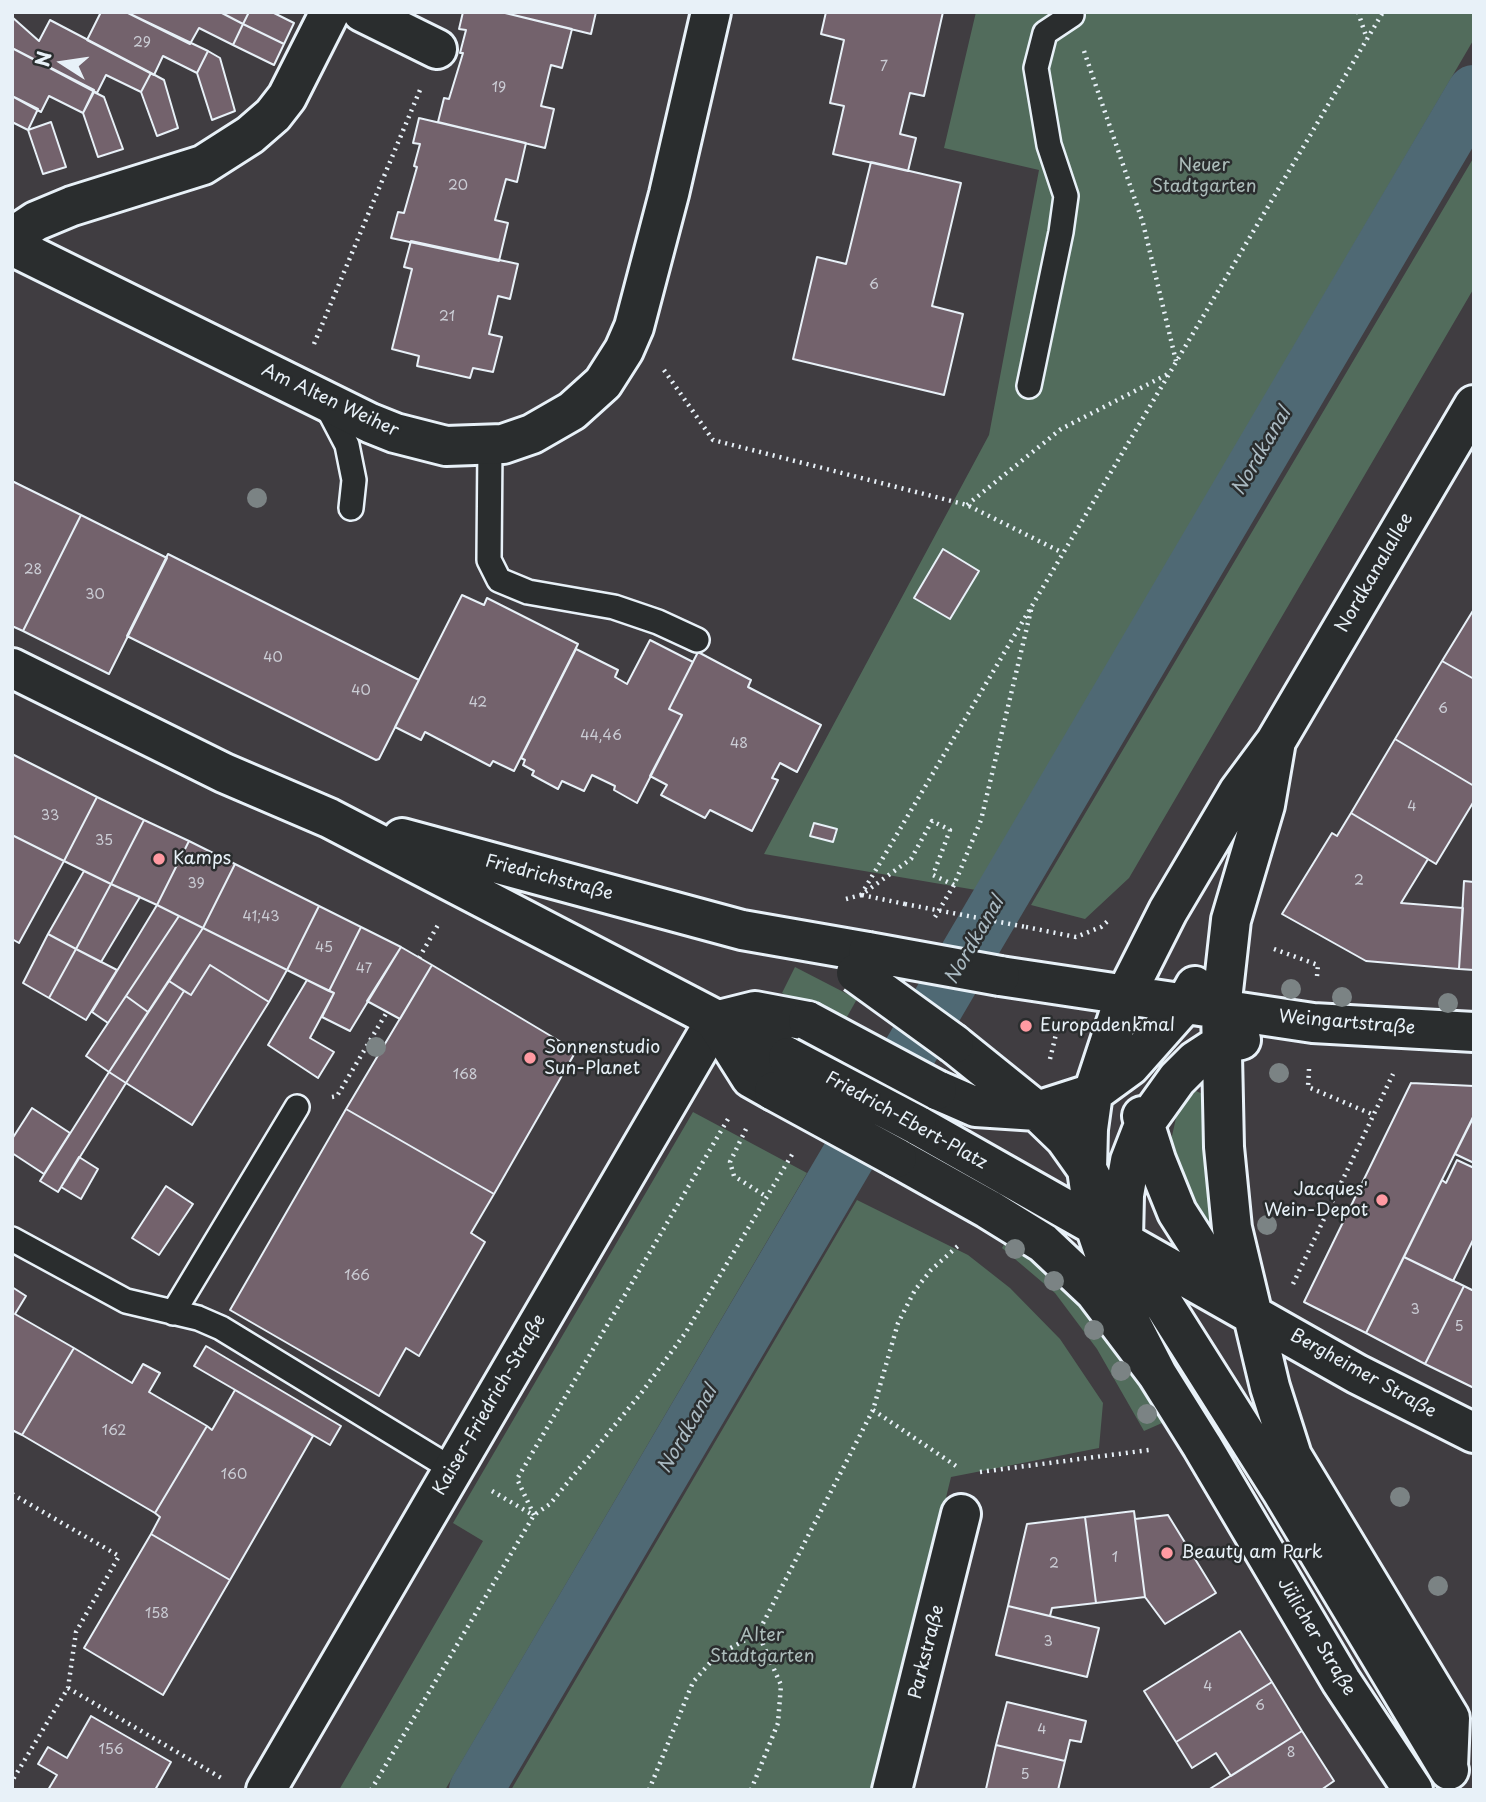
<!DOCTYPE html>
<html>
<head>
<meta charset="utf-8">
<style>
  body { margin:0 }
  #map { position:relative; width:1486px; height:1802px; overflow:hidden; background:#403d41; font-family:"Playpen Sans",sans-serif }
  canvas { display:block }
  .frame { position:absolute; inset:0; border:14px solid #e8f1f8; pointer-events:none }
  .north { position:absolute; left:28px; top:28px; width:70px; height:70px; -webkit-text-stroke:5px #2a2d2e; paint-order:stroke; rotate:282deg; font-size:19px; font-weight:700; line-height:28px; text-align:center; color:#e8f1f8 }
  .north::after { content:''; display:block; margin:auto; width:24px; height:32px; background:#e8f1f8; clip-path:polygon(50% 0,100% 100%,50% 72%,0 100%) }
</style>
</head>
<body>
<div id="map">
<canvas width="1486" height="1802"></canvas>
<div class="frame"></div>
<div class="north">N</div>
</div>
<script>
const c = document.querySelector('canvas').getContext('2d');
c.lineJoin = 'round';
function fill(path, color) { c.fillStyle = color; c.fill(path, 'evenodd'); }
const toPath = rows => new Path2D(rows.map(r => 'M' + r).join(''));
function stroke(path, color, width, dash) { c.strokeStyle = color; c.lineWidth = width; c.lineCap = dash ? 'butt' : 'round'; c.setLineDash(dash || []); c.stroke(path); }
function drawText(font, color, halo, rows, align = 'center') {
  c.font = font + ' "Playpen Sans",sans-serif'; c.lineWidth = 5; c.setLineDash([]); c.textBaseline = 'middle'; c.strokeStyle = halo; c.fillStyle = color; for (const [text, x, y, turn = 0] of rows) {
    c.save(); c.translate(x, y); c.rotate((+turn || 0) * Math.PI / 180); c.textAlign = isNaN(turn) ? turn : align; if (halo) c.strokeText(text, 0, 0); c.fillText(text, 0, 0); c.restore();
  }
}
fill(toPath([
  [976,12,1474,12,1474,39,976,890,764,854,989,435,1039,170,944,148],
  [1474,157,1474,288,1129,878,1085,919,1031,905],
  [795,967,857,999,843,1024,782,993],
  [1196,1091,1205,1095,1220,1217,1209,1224,1179,1177,1170,1145,1178,1109],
  [693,1112,807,1173,445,1790,339,1790,483,1541,453,1523],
  [857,1200,968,1255,1010,1288,1060,1339,1103,1403,1099,1448,951,1477,875,1790,511,1790],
  [1010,1235,1083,1304,1117,1349,1162,1423,1144,1431,1097,1349,1055,1293,1002,1248]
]), '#526c5c');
stroke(toPath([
  [476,1790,1474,92]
]), '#4f6974', 54);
const building = toPath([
  [101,12,126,12,208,51,197,73,163,56,154,75,87,40,101,12],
  [126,12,220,12,243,24,233,45,199,28,190,44,126,12],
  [220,12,249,12,243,24,220,12],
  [249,12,272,12,294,23,284,44,243,24,249,12],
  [463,12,501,12,572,29,562,68,551,65,541,106,554,109,545,148,438,122,444,98,449,99,463,53,460,53,466,30,459,29,463,12],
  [501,12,596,12,591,34,501,12],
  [826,12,943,12,924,96,910,93,900,134,916,138,908,171,833,154,844,106,830,103,844,40,821,34,826,12],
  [12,17,39,41,50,20,151,73,141,92,106,75,97,93,12,48,12,17],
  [243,24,284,44,274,65,233,45,243,24],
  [12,48,94,90,83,113,49,96,41,112,12,96,12,48],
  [208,51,220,58,235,111,212,120,197,73,208,51],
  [151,73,164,80,178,128,157,136,141,92,151,73],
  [94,92,104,97,123,149,98,157,83,113,94,92],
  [12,96,38,109,28,130,12,122,12,96],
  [419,118,526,143,517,182,506,179,495,220,508,223,499,261,391,238,398,212,404,213,417,167,414,166,420,144,413,143,419,118],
  [51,122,66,167,43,174,28,130,51,122],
  [871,162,961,183,932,306,963,314,944,395,793,359,817,257,846,264,871,162],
  [411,241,518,264,510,299,498,296,489,334,502,337,493,372,473,368,470,378,417,366,419,356,392,349,412,269,404,267,411,241],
  [12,481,81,515,23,631,12,626,12,481],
  [81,515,167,558,109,674,23,631,81,515],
  [943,549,979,571,950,619,914,598,943,549],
  [168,554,419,680,379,759,376,760,127,636,168,554],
  [462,595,484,605,487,598,578,644,514,771,493,761,490,766,425,732,421,740,395,727,462,595],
  [1474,609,1474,679,1442,661,1474,609],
  [650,640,693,662,669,709,682,715,637,803,614,790,615,786,592,775,584,791,562,781,558,789,532,775,534,771,523,765,525,760,521,758,576,649,618,670,615,677,627,684,650,640],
  [698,652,751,680,748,687,821,725,797,772,780,763,772,778,778,780,752,831,710,810,705,818,661,795,667,785,650,776,682,715,669,709,698,652],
  [1442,661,1474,679,1474,786,1395,739,1442,661],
  [1395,739,1474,786,1474,801,1436,864,1351,813,1395,739],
  [12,754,97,797,64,861,12,835,12,754],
  [97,797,144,820,111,884,64,861,97,797],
  [1351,813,1428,859,1401,903,1463,908,1459,969,1366,961,1282,914,1332,833,1337,836,1351,813],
  [144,820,189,841,157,905,111,884,144,820],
  [814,823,837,829,833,842,810,836,814,823],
  [12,835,64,861,19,943,12,939,12,835],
  [189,841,235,864,203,928,157,905,189,841],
  [235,864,319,906,287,970,203,928,235,864],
  [84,871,111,884,76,949,48,934,84,871],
  [1464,881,1474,882,1474,970,1459,969,1464,881],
  [111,884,140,897,101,962,76,949,111,884],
  [157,905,179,916,108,1023,92,1012,157,905],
  [319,906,361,927,329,991,287,970,319,906],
  [179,916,203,928,148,1012,126,996,179,916],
  [361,927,401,947,350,1031,322,1017,334,993,329,991,361,927],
  [203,928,287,970,269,1002,210,965,191,995,169,981,203,928],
  [48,934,76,949,49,998,23,983,48,934],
  [401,947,432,965,400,1019,367,1001,401,947],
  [76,949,117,970,86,1020,49,998,76,949],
  [210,965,269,1002,192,1125,126,1083,184,991,191,995,210,965],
  [432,965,576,1051,494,1194,346,1109,432,965],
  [307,980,334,993,310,1038,334,1052,318,1078,268,1045,307,980],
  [169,981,184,991,126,1083,109,1072,169,981],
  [126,996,148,1012,109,1072,86,1056,126,996],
  [109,1072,126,1083,58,1192,40,1181,109,1072],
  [1411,1083,1474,1086,1474,1115,1366,1333,1304,1302,1411,1083],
  [32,1108,70,1133,44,1174,12,1153,12,1139,32,1108],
  [346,1109,494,1194,471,1233,485,1242,419,1356,406,1348,379,1396,230,1310,346,1109],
  [1474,1116,1474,1163,1455,1154,1474,1116],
  [79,1157,98,1169,81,1199,61,1187,79,1157],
  [1457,1160,1474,1168,1474,1238,1453,1281,1404,1257,1442,1180,1446,1183,1457,1160],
  [166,1186,193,1204,159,1255,132,1238,166,1186],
  [1404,1257,1464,1286,1425,1364,1366,1333,1404,1257],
  [1464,1286,1474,1291,1474,1388,1425,1364,1464,1286],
  [12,1287,26,1296,15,1314,74,1348,22,1435,12,1430,12,1287],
  [206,1346,341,1426,330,1445,194,1366,206,1346],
  [74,1348,132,1383,143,1364,160,1373,149,1392,207,1426,155,1513,22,1435,74,1348],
  [235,1390,313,1436,230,1580,151,1534,160,1517,155,1513,207,1426,212,1430,235,1390],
  [1134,1511,1145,1597,1096,1603,1085,1517,1134,1511],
  [1168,1515,1216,1593,1165,1624,1145,1597,1135,1519,1168,1515],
  [1085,1517,1096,1603,1052,1608,1050,1616,1008,1606,1027,1524,1085,1517],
  [151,1534,230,1580,163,1695,84,1648,151,1534],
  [1008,1606,1099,1628,1087,1677,996,1655,1008,1606],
  [1240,1631,1272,1682,1176,1742,1144,1691,1240,1631],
  [1272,1682,1302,1731,1231,1776,1216,1753,1192,1768,1176,1742,1272,1682],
  [1007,1702,1086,1721,1081,1742,1070,1740,1065,1761,996,1745,1007,1702],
  [91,1716,171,1762,155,1790,48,1790,57,1775,38,1764,48,1747,67,1758,91,1716],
  [1302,1731,1334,1781,1321,1790,1208,1790,1302,1731],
  [996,1745,1065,1761,1058,1790,986,1789,996,1745]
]);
fill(building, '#73626c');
stroke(building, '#e8f1f8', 2);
const lane = toPath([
  [1029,386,1061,232,1066,196,1049,145,1036,68,1045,33,1072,15],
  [325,403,347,445,354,480,351,508],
  [490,445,489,560,499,580,528,592,614,607,658,622,697,640],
  [12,1239,126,1301,198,1318,221,1328,452,1469],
  [173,1313,297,1107]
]);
const street = toPath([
  [362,12,437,49],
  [12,237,36,221,72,206,203,165,250,135,273,115,287,97,330,12],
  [12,246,370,423,395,433,446,446,503,444,532,434,572,411,603,383,624,350,634,327,669,194,711,12],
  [266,1790,715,1021],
  [892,1790,961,1514]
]);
const secondary = toPath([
  [12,668,224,773,329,818,788,1057],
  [1276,741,1265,805,1231,920,1221,1009,1224,1147,1232,1228,1270,1387,1292,1456,1450,1718,1448,1767],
  [402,838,742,930,868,952],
  [1000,976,1313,1023,1474,1032],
  [715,1021,755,1011,808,1021],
  [715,1021,751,1078,774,1091],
  [954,1044,1037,1111,1065,1138,1087,1169,1123,1240,1281,1490,1449,1770],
  [937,1090,976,1107,1037,1111,1093,1093,1130,1066,1185,1004,1195,986],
  [1142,1116,1156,1160,1177,1212,1207,1259,1238,1296],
  [917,1125,1357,1374,1474,1433],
  [897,1158,988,1209,1043,1243,1095,1292,1157,1374,1202,1446,1341,1681,1413,1790],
  [1123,1239,1124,1195,1130,1161,1144,1125,1177,1079,1195,1061,1221,1044,1241,1040],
  [1157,1374,1123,1308,1095,1226,1087,1169,1088,1129,1093,1093,1125,996,1168,911,1239,791,1276,741,1474,405]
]);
stroke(lane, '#e8f1f8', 28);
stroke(street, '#e8f1f8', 44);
stroke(secondary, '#e8f1f8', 44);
stroke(toPath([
  [1358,12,1367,39],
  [1084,51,1143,223,1176,361],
  [314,344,420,90],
  [664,370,713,440,967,505,1063,553],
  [967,505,1061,429,1168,374],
  [861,895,1383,12],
  [862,895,905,904],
  [846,899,861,895,911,859,932,821,950,830,933,875,954,885],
  [935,917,954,885,981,820,1032,606],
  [1026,927,1076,937,1101,927,1110,919],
  [1274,949,1318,965,1317,976],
  [419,958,438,925],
  [1050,1059,1057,1030],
  [1309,1069,1308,1087,1374,1115],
  [332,1097,337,1096,387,1012],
  [746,1129,730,1162,734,1176,767,1197],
  [1293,1284,1393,1074],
  [873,1410,959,1468],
  [980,1472,1149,1450],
  [492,1491,533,1515],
  [12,1494,119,1556,76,1632,68,1688,12,1781],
  [534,1515,517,1479,728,1119],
  [68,1688,223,1779],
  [371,1790,534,1515,550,1504,642,1392,686,1332,793,1153],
  [649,1790,693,1682,716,1656,758,1633,873,1410,898,1323,915,1290,931,1270,960,1244],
  [751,1790,778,1723,781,1685,758,1633]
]), '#e8f1f8', 4.5, [2, 5]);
stroke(lane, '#2a2d2e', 23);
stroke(street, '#2a2d2e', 38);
stroke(secondary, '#2a2d2e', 38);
const secondaryBridge = toPath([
  [868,952,1000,976],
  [856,973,954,1044],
  [808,1021,937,1090],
  [788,1057,917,1125],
  [774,1091,897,1158]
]);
stroke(secondaryBridge, '#e8f1f8', 44, []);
stroke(toPath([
  [905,904,1026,927]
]), '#e8f1f8', 4.5, [2, 5]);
stroke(secondaryBridge, '#2a2d2e', 38);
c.fillStyle = '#7b8384';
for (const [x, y] of [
  [257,498],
  [1291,989],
  [1342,997],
  [1448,1003],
  [376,1047],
  [1279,1073],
  [1267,1225],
  [1015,1249],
  [1054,1281],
  [1094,1330],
  [1121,1371],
  [1147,1414],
  [1400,1497],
  [1438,1586]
]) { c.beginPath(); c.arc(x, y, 10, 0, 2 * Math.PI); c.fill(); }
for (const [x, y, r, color] of [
  [159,859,7,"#ff9aa2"],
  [1026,1026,7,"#ff9aa2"],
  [530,1058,7,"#ff9aa2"],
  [1382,1200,7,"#ff9aa2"],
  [1167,1553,7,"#ff9aa2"]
]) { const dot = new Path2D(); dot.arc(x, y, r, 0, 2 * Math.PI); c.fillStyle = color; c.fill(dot); stroke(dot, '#2a2d2e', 2.5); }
drawText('14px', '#cbcdd5', null, [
  ["29",142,43],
  ["7",884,67],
  ["19",499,88],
  ["20",458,186],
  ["6",874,285],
  ["21",447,317],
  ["28",33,570],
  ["30",95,595],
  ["40",273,658],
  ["40",361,691],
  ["42",478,703],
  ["6",1443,709],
  ["44,46",601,736],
  ["48",739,744],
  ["4",1412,807],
  ["33",50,816],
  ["35",104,841],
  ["2",1359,881],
  ["39",196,884],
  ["41;43",261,917],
  ["45",324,948],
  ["47",364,969],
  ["168",465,1075],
  ["166",357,1276],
  ["3",1415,1310],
  ["5",1459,1327],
  ["162",114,1431],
  ["160",234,1475],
  ["1",1115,1558],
  ["2",1054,1564],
  ["158",157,1614],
  ["3",1048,1642],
  ["4",1208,1687],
  ["6",1260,1706],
  ["4",1042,1730],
  ["156",111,1750],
  ["8",1291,1753],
  ["5",1025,1775]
]);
drawText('18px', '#acbcba', '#2a2d2e', [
  ["Neuer",1204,166],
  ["Stadtgarten",1204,187],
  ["Alter",762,1636],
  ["Stadtgarten",762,1657]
]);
drawText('18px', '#e8f1f8', '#2a2d2e', [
  ["Am Alten Weiher",330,401,25],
  ["Nordkanalallee",1375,573,-60],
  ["Friedrichstraße",549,878,15],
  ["Weingartstraße",1347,1023,5],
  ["Friedrich-Ebert-Platz",906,1121,29],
  ["Bergheimer Straße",1363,1374,29],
  ["Kaiser-Friedrich-Straße",490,1405,-60],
  ["Jülicher Straße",1316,1637,59],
  ["Parkstraße",927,1652,-76]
]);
drawText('18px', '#e8f1f8', '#2a2d2e', [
  ["Kamps",173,859],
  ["Europadenkmal",1040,1026],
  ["Sonnenstudio",544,1048],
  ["Sun-Planet",544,1069],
  ["Jacques'",1368,1190,"right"],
  ["Wein-Depot",1368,1211,"right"],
  ["Beauty am Park",1181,1553]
], 'left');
drawText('italic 19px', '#abbbc3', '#2a2d2e', [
  ["Nordkanal",1262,452,-60],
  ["Nordkanal",975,941,-60],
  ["Nordkanal",688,1430,-60]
]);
</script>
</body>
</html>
